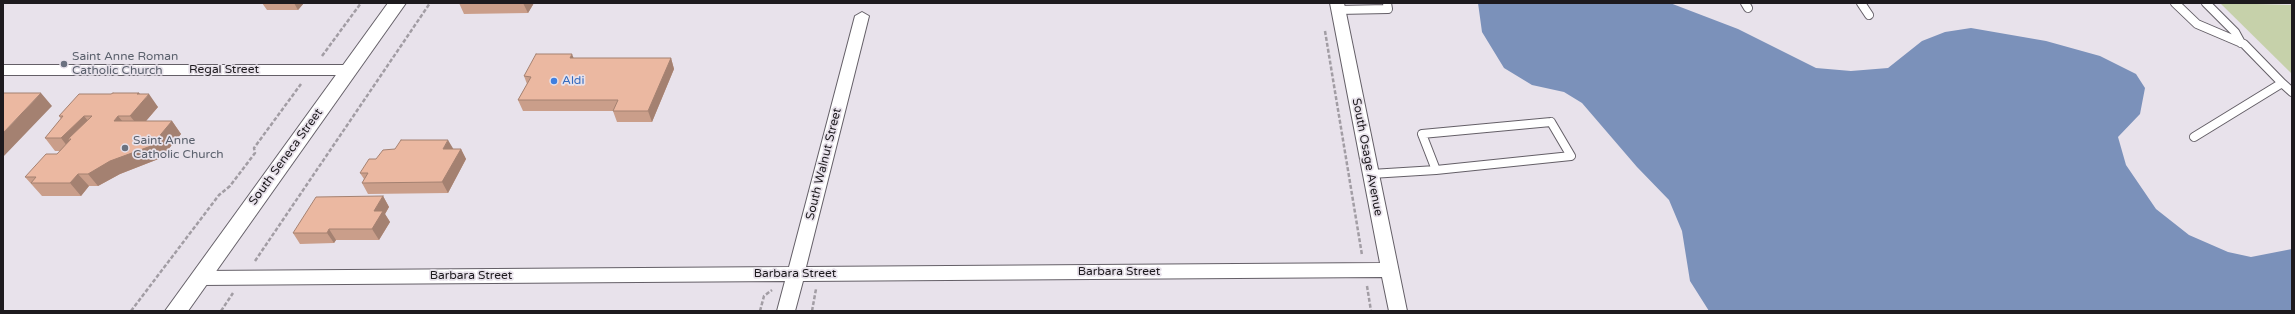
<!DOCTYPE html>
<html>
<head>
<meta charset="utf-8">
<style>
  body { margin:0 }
  #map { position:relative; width:2295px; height:314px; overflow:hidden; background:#e8e2eb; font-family:"Varela Round",sans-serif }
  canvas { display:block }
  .frame { position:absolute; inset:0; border:4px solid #1d1a1e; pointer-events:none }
</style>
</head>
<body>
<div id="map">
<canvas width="2295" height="314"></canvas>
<div class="frame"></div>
</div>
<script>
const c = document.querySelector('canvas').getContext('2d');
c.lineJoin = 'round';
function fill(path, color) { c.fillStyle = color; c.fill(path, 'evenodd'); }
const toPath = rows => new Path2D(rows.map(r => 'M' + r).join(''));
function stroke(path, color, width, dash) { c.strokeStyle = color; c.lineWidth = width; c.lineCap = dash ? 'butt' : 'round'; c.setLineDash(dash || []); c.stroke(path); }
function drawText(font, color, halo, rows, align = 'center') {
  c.font = font + ' "Varela Round",sans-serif'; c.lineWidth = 3.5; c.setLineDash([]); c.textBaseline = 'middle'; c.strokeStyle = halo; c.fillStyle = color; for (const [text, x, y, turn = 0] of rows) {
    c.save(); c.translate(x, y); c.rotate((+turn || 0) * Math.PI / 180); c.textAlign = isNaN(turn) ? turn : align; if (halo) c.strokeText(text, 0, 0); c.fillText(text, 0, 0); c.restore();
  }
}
fill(toPath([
  [2220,3,2292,5,2292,74]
]), '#c6d1aa');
fill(toPath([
  [1478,3,1670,3,1738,29,1816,68,1851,71,1888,68,1922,41,1945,32,1971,28,2046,41,2100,56,2136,74,2145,88,2140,114,2118,137,2126,165,2156,209,2189,235,2228,252,2251,257,2292,249,2292,311,1709,311,1690,281,1682,231,1669,200,1637,167,1582,103,1564,92,1532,85,1504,68,1482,32]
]), '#7b91ba');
const service = toPath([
  [1745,3,1748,8],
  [1861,3,1869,15],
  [2175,3,2197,24,2244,44,2282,83,2194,137],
  [2206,3,2235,32,2241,43],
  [1338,10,1388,9,1387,3],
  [2282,83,2292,92],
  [1551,122,1571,156,1436,170,1422,134,1551,122],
  [1371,174,1436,170]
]);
const minor = toPath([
  [1330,3,1344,3,1407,311,1389,311,1382,277,803,281,795,311,777,311,785,281,200,285,194,283,191,278,194,273,200,271,789,267,855,16,862,12,869,16,806,267,1380,263,1330,3],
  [3,65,349,65,354,67,356,70,354,73,349,75,3,75,3,65]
]);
const tertiary = toPath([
  [388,3,406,3,188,311,165,311,388,3]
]);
stroke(service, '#645f67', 10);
stroke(minor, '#645f67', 2);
stroke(tertiary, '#645f67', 2);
stroke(toPath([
  [1325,31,1362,255],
  [322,56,361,3],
  [255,261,430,3],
  [1367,286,1371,311],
  [131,311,219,195,230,186,255,153,254,148,301,84],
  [221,311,233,293],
  [760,311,764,296,772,290],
  [812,311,816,289]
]), '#a29da4', 2.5, [4, 2]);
stroke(service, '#fff', 8);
fill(minor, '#fff');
fill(tertiary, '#fff');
fill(toPath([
  [262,3,304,3,298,10,267,10],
  [459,3,534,3,528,13,464,14],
  [574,58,671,58,674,69,652,122,617,122,613,111,523,111,518,100,527,84,524,76],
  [139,93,140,94,158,107,146,121,172,121,181,134,161,158,120,174,98,186,89,186,81,196,42,196,25,177,57,154,60,151,55,151,45,138,61,119,59,116,111,94],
  [453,149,461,149,466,159,448,193,368,194,362,183,364,179,360,173,376,159],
  [383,196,389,207,385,214,390,222,379,240,336,240,334,243,300,244,293,233]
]), '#ca9e8a');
fill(toPath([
  [294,3,304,3,298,10],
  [523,3,534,3,528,13],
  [572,54,576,64,570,58],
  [671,58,674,69,652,122,648,111],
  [41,93,52,106,3,157,3,133],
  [139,93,144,100,149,94,158,107,140,128,130,116,137,94],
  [84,116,94,128,71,139,68,139,75,147,71,151,61,138],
  [118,116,128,128,114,121],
  [172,121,181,134,161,158,120,174,98,186,88,174],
  [448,140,454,150,443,149],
  [461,149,466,159,448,193,442,182],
  [78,174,89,186,81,196,70,183],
  [383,196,389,207,385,214,390,222,379,240,372,229,374,211],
  [329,229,336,240,334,243,327,233]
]), '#a48171');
const building = toPath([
  [536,54,572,54,570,58,671,58,648,111,613,111,618,100,518,100,531,77,524,76,536,54],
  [3,93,41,93,3,133,3,93],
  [113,93,139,93,137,94,149,94,130,116,118,116,114,121,172,121,151,146,110,161,88,174,78,174,70,183,31,183,36,177,25,177,46,154,57,154,71,139,68,139,92,116,84,116,61,138,45,138,63,116,59,116,79,94,111,94,113,93],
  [401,140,448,140,443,149,461,149,442,182,362,183,368,173,360,173,369,159,376,159,383,150,395,149,401,140],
  [383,196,374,211,383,211,372,229,329,229,327,233,293,233,316,197,383,196]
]);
fill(building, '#ebb8a1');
stroke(building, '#a48171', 1);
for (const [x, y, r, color] of [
  [64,64,4,"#6b7280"],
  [554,81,4,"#3f7fe0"],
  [125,148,4,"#6b7280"]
]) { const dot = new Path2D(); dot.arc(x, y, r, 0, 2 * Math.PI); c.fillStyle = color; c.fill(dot); stroke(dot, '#e8e2eb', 1.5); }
drawText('12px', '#5b616d', '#e8e2eb', [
  ["Saint Anne Roman",72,57],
  ["Catholic Church",72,71],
  ["Saint Anne",133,141],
  ["Catholic Church",133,155]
], 'left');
drawText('12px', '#1d1a1e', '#e8e2eb', [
  ["Regal Street",224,70],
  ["South Seneca Street",286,157,-54],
  ["South Osage Avenue",1367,157,79],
  ["South Walnut Street",824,164,-76],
  ["Barbara Street",1119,272],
  ["Barbara Street",795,274],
  ["Barbara Street",471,276]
]);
drawText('12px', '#366cbe', '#e8e2eb', [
  ["Aldi",562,81]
], 'left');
</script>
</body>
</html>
